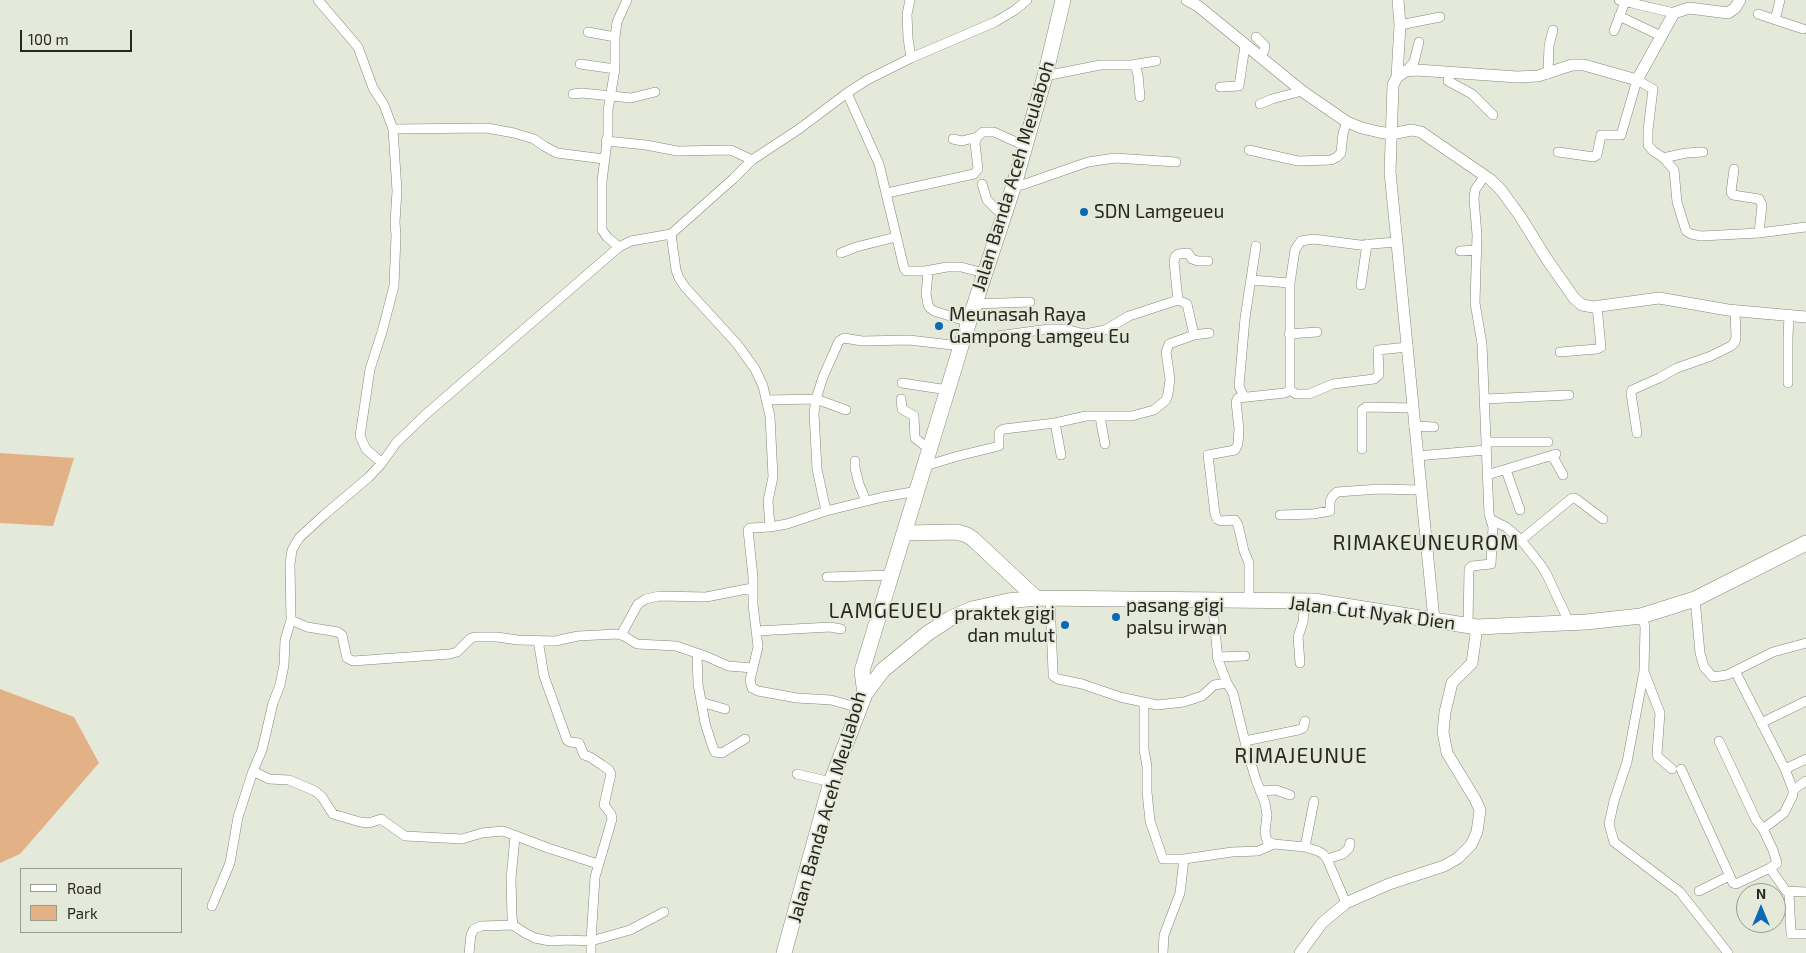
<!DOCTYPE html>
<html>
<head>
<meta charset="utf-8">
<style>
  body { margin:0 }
  #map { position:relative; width:1806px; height:953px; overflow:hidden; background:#e5e9d9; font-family:"Exo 2",sans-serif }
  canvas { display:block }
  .legend { position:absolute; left:20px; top:868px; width:162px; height:65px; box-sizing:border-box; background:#e5e9d9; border:1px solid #999c90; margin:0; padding:6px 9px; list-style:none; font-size:15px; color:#272822 }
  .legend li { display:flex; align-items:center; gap:10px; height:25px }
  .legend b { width:25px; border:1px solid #999c90 }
  .north { position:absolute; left:1736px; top:883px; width:50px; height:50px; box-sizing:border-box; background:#e5e9d9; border:1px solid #999c90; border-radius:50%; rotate:0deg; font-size:14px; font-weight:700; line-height:20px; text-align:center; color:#272822 }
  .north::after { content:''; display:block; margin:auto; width:18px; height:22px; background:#0a69b6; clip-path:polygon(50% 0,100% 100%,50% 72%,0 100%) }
  .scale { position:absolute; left:20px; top:30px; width:112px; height:22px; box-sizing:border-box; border:2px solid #272822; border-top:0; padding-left:6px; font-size:15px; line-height:18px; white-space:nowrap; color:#272822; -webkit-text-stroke:4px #e5e9d9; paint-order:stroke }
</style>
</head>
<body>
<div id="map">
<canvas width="1806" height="953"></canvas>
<ul class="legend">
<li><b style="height:6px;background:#fff"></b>Road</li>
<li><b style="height:14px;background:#e2b186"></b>Park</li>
</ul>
<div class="north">N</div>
<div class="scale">100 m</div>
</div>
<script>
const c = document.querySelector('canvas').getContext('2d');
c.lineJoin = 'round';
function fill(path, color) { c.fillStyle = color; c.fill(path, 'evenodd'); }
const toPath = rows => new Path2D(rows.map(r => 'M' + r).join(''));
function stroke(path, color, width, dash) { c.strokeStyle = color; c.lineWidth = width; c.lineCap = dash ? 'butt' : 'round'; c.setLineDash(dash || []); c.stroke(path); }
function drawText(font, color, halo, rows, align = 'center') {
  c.font = font + ' "Exo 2",sans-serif'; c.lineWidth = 4; c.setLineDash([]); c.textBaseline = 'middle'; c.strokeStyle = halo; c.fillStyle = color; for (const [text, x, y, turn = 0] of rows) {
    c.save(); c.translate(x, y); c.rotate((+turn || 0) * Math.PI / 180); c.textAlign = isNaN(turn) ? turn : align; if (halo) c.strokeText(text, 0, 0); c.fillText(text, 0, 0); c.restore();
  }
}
fill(toPath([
  [0,453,74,458,53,526,0,523],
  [0,689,74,717,99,763,20,854,0,863]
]), '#e2b186');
const minor = toPath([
  [318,0,358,47,373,88,384,105,393,129,397,191,395,222,396,236,394,286,382,332,370,369,360,436,366,449,382,463],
  [910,0,907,14,908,38,911,58],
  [1619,0,1674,13],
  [1758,14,1803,29],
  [1619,16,1661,36],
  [1775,20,1780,0],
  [1400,25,1440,17],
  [1614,31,1625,2],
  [588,32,615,37],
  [1256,37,1265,46,1264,51,1260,57],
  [580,64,615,69],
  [1135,64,1138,75,1140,97],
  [1406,71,1414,62,1419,42],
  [1450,73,1448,81,1472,94,1493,115],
  [1548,74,1549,45,1553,30],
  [1045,76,1100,65,1131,65,1156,61],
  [1220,87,1239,86,1245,46],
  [847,93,879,164,904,268,906,271,925,271,928,273,926,294,928,305,930,308,934,311,969,322],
  [573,94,582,93,631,98,655,92],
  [1260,104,1272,99,1302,91],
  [393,129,487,128,514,133,534,139,544,146,557,153,604,159],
  [953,139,962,141,977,137],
  [606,141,646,145,677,151,731,150,752,160],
  [1249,150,1298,161,1331,160,1337,157,1341,153,1343,133,1347,122],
  [1558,152,1594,157,1597,155,1601,135,1621,135,1637,80,1653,89,1648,130,1648,145,1653,151,1664,158,1674,170,1677,202,1686,231,1691,234,1701,236,1759,233,1806,227],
  [1663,158,1686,153,1703,152],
  [1734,169,1731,192,1733,195,1759,199,1762,205,1759,233],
  [982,184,987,200,1004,217],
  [1014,185,1022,185,1088,162,1115,158,1176,162],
  [887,193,974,174,978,169,975,143,977,137,983,132,994,132,1025,146],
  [671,234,676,270,679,278,685,287,737,344,755,369,763,386,770,416,773,477,768,501,770,527,787,524,826,511,883,497,918,491],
  [619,247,607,237,602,230,602,181,608,134,608,110,615,69,615,37,617,22,627,0],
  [1460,251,1477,250],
  [841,253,856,247,896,237],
  [925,271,947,267,961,267,984,273],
  [1251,280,1290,283],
  [1361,285,1367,244],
  [1178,300,1187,304,1194,335],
  [974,304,1030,302],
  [1289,334,1317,332],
  [964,338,975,339,1049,329,1065,329,1085,334,1105,330,1129,316,1178,300,1174,262,1175,257,1178,254,1188,253,1192,259,1198,261,1208,261],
  [1560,352,1597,349,1601,347,1597,306],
  [902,383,948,390],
  [1788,383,1788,337,1789,315],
  [1290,390,1296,394,1309,394,1333,384,1374,379,1379,375,1378,350,1408,347],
  [1244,397,1239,386,1245,318,1256,246],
  [901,399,902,409,914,416,915,438,929,449],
  [1485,399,1569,395],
  [767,400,816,399,846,410],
  [1100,417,1105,444],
  [1055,423,1061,455],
  [1414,426,1434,427],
  [1637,433,1631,393,1632,390,1659,378,1677,368,1711,356,1731,346,1735,342,1736,337,1735,310],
  [1486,442,1548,442],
  [1362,449,1362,410,1366,407,1413,408],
  [1552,455,1563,475],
  [1417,456,1486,450],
  [855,461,855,468,859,484,866,501],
  [925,466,958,456,999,446,999,434,1000,431,1004,429,1055,423,1086,416,1132,416,1154,410,1166,400,1168,394,1170,379,1166,352,1169,344,1194,335,1209,333],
  [1506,470,1520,510],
  [1487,475,1556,454],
  [826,511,817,469,814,413,816,399,823,377,839,341,844,338,862,341,909,340,961,346],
  [1280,515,1313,514,1330,511,1330,502,1332,497,1337,492,1379,489,1421,490],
  [1492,520,1506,527,1521,540,1540,564,1546,573,1569,622],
  [770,527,750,528,748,530,753,577,753,604,758,647,750,680,752,688,758,691,797,698,831,700,860,708],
  [1521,540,1572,498,1575,498,1603,519],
  [827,577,892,575],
  [1050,599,1053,672,1053,676,1058,679,1082,684,1120,697,1157,705,1184,702,1202,696,1214,685,1227,683],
  [1212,599,1218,660,1227,683,1233,693,1247,750,1256,780,1265,803,1267,815,1265,832,1267,841,1274,844,1305,847,1318,851,1323,854,1327,859,1346,903],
  [1695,599,1700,653,1704,667,1713,677,1727,675,1735,671,1785,769,1793,790,1793,795,1784,813,1763,829],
  [1249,600,1249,563,1244,551,1238,525,1235,520,1221,521,1217,519,1215,514,1208,455,1235,450,1238,444,1239,429,1236,402,1238,398,1285,393,1290,390,1290,283,1295,250,1298,245,1301,241,1313,239,1360,245,1396,242],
  [1641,616,1645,626,1644,671,1627,762,1614,801,1609,824,1614,842,1680,892,1728,953],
  [291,620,307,627,338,632,342,635,347,658,353,661,450,654,457,652,471,638,475,637,497,637,518,640,555,641,578,636,617,634,624,636,637,644,676,646,708,657,728,666,753,668],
  [1468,625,1469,569,1472,566,1491,564,1493,527,1489,514,1482,344,1475,303,1477,235,1474,199,1475,190,1485,175],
  [757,631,830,627,841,629],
  [621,635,638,604,646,599,659,596,706,597,752,588],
  [538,640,544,676,567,740,570,742,579,743,584,755,590,757,602,765,609,770,611,774,604,805,611,814,612,819,595,877,591,941,591,953],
  [697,654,698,684,705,723,713,748,715,752,722,753,745,739],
  [1217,657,1245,656],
  [1300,663,1298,637,1303,622,1305,601],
  [1735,671,1773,652,1806,643],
  [1644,672,1660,713,1657,754,1658,757,1672,769],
  [701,702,725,709],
  [1144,703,1144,750,1147,766,1147,792,1150,821,1163,859,1184,859,1232,852,1258,851,1274,844],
  [1761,723,1806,701],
  [1245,741,1298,730,1303,728,1305,721],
  [1719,741,1756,820,1763,829,1773,850,1777,863,1770,868],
  [1681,769,1733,883,1736,884,1770,868,1786,891,1806,892],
  [1785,769,1806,759],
  [253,771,269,779,289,780,315,791,322,797,333,814,360,822,369,823,381,819,405,836,462,839,482,833,503,831,548,848,598,864],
  [797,774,831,782],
  [1793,790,1806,781],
  [1260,791,1276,790,1290,795],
  [515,836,511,879,512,916,513,925,525,933,535,938,550,941,569,940,591,941,630,930,664,912],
  [1305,847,1314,801],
  [1327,859,1343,854,1349,848,1350,843],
  [1699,891,1729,876],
  [1789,892,1791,934,1806,934],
  [212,906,230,863,238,817,253,771,262,750,273,703,280,685,284,665,285,640,291,620,290,564,292,550,299,538,324,515,369,477,382,463,396,443,425,415,619,247,631,241,671,234,733,179,752,160,799,129,847,93,867,80,911,58,995,22,1015,10,1027,0],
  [469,953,471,935,474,929,481,926,513,925],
  [1163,953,1164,935,1180,893,1184,859]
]);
const tertiary = toPath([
  [1187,0,1198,6,1302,91,1347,122,1362,128,1379,132,1391,134,1412,130,1421,132,1491,180,1501,190,1520,216,1546,258,1574,298,1582,305,1593,307,1659,298,1728,310,1806,317],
  [1397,77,1400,25,1398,0],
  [1434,620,1390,172,1393,85,1397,77,1406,71,1417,70,1517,77,1538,76,1572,65,1584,65,1637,80,1674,13,1689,8,1728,13,1735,8,1740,0],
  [1300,953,1322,923,1346,903,1389,884,1444,866,1458,858,1471,845,1477,832,1480,810,1475,799,1447,753,1443,732,1445,712,1452,683,1472,663,1477,627]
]);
const trunk = toPath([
  [905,533,957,532,967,535,973,539,1036,598],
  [865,694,883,670,928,633,951,618,972,609,1008,601,1036,598,1314,601,1477,627,1586,622,1641,616,1695,599,1806,543],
  [784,953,831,782,865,694,862,671,961,346,1014,185,1045,76,1063,0]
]);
stroke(minor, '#858879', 10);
stroke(tertiary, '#858879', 12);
stroke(trunk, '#858879', 16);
stroke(minor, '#fff', 9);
stroke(tertiary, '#fff', 11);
stroke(trunk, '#fff', 15);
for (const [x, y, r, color] of [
  [1084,212,5,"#0a69b6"],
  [939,326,5,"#0a69b6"],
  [1116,617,5,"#0a69b6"],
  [1065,625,5,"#0a69b6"]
]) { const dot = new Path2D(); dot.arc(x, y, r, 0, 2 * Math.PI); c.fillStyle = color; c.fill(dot); stroke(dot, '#e5e9d9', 2); }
drawText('19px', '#272822', '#e5e9d9', [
  ["Jalan Banda Aceh Meulaboh",1013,176,-73],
  ["Jalan Cut Nyak Dien",1372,613,7],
  ["Jalan Banda Aceh Meulaboh",827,807,-74]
]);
drawText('19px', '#272822', '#e5e9d9', [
  ["SDN Lamgeueu",1094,212],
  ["Meunasah Raya",949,315],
  ["Gampong Lamgeu Eu",949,337],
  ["pasang gigi",1126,606],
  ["palsu irwan",1126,628],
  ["praktek gigi",1055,614,"right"],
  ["dan mulut",1055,636,"right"]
], 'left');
c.letterSpacing = '1px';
drawText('21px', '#272822', '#e5e9d9', [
  ["RIMAKEUNEUROM",1426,543],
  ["LAMGEUEU",886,611],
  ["RIMAJEUNUE",1301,756]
]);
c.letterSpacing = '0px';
</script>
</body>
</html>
